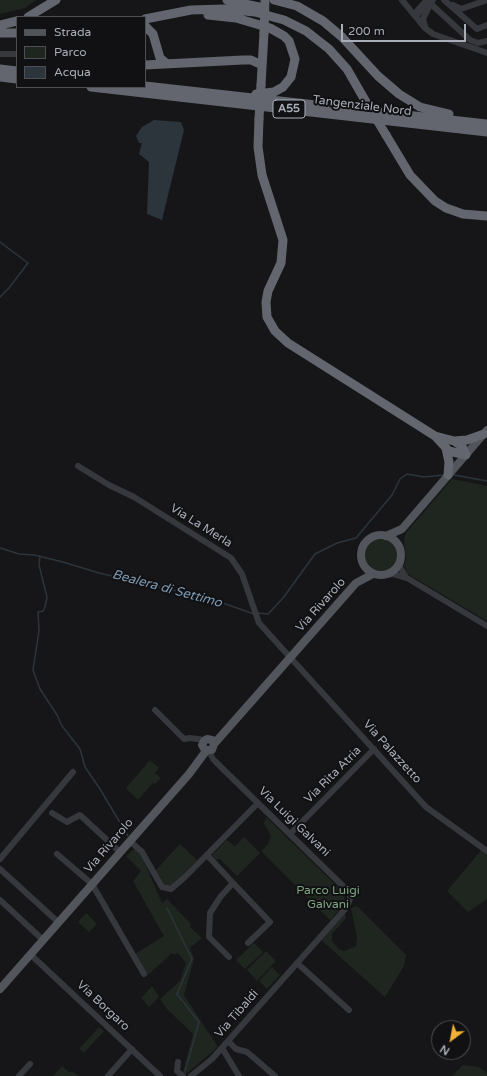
<!DOCTYPE html>
<html>
<head>
<meta charset="utf-8">
<style>
  body { margin:0 }
  #map { position:relative; width:487px; height:1076px; overflow:hidden; background:#161618; font-family:"Varela Round",sans-serif }
  canvas { display:block }
  .legend { position:absolute; left:16px; top:16px; width:130px; height:72px; box-sizing:border-box; background:#111113; border:1px solid #4d4f55; margin:0; padding:5px 7px; list-style:none; font-size:12px; color:#a8adb8 }
  .legend li { display:flex; align-items:center; gap:8px; height:20px }
  .legend b { width:20px; border:1px solid #4d4f55 }
  .north { position:absolute; left:431px; top:1020px; width:40px; height:40px; box-sizing:border-box; background:#111113; border:1px solid #4d4f55; border-radius:50%; rotate:212deg; font-size:11px; font-weight:700; line-height:16px; text-align:center; color:#a8adb8 }
  .north::after { content:''; display:block; margin:auto; width:14px; height:18px; background:#f2b134; clip-path:polygon(50% 0,100% 100%,50% 72%,0 100%) }
  .scale { position:absolute; left:341px; top:24px; width:125px; height:18px; box-sizing:border-box; border:2px solid #a8adb8; border-top:0; padding-left:5px; font-size:12px; line-height:14px; white-space:nowrap; color:#a8adb8; -webkit-text-stroke:3px #111113; paint-order:stroke }
</style>
</head>
<body>
<div id="map">
<canvas width="487" height="1076"></canvas>
<ul class="legend">
<li><b style="height:5px;background:#53555c"></b>Strada</li>
<li><b style="height:11px;background:#1e261f"></b>Parco</li>
<li><b style="height:11px;background:#2c353c"></b>Acqua</li>
</ul>
<div class="north">N</div>
<div class="scale">200 m</div>
</div>
<script>
const c = document.querySelector('canvas').getContext('2d');
c.lineJoin = 'round';
function fill(path, color) { c.fillStyle = color; c.fill(path, 'evenodd'); }
const toPath = rows => new Path2D(rows.map(r => 'M' + r).join(''));
function stroke(path, color, width, dash) { c.strokeStyle = color; c.lineWidth = width; c.lineCap = dash ? 'butt' : 'round'; c.setLineDash(dash || []); c.stroke(path); }
function drawText(font, color, halo, rows, align = 'center') {
  c.font = font + ' "Varela Round",sans-serif'; c.lineWidth = 4; c.setLineDash([]); c.textBaseline = 'middle'; c.strokeStyle = halo; c.fillStyle = color; for (const [text, x, y, turn = 0] of rows) {
    c.save(); c.translate(x, y); c.rotate((+turn || 0) * Math.PI / 180); c.textAlign = isNaN(turn) ? turn : align; if (halo) c.strokeText(text, 0, 0); c.fillText(text, 0, 0); c.restore();
  }
}
fill(toPath([
  [0,0,36,0,25,8,0,14],
  [452,479,487,486,487,621,408,574,404,565,406,558,404,544,405,534],
  '364 555a17 17 0 1 1 34 0a17 17 0 1 1-34 0Z',
  [150,760,159,768,155,773,161,778,155,784,153,783,138,800,126,788],
  [266,817,344,893,345,903,330,920,261,851,268,844,271,836,264,824],
  [244,837,260,853,237,876,220,859,215,860,212,855,227,840,235,846],
  [180,844,197,860,175,884,170,886,163,884,156,870],
  [134,849,137,850,144,861,162,903,167,899,191,924,190,927,202,938,190,948,194,959,184,995,218,1047,185,1075,183,1072,193,1034,167,1009,160,999,180,981,186,963,178,953,174,955,172,953,148,975,135,954,164,936,133,881,141,871,126,856],
  [482,849,487,852,487,899,468,912,447,891],
  [357,906,406,955,404,966,385,997,321,940,345,913,346,918,332,934,332,941,339,949,344,951,356,946,357,937,351,908],
  [86,913,97,924,89,932,78,922],
  [254,943,263,952,245,969,236,960],
  [266,951,276,961,257,981,247,970],
  [272,967,280,975,267,989,259,981],
  [152,986,159,997,149,1007,141,998],
  [99,1027,104,1031,84,1053,79,1049],
  [463,1065,479,1067,487,1073,487,1076,452,1076],
  [62,1066,70,1073,72,1071,79,1076,53,1076]
]), '#1e261f');
fill(toPath([
  [154,120,181,122,184,130,162,220,147,214,149,162,139,154,142,143,139,143,136,136,142,127]
]), '#2c353c');
stroke(toPath([
  [0,242,28,263,9,288,0,297],
  [454,475,487,481],
  [0,548,19,554,34,555,63,562,99,573,189,594,203,596,254,614],
  [40,556,39,565,47,597,45,607,43,611,38,612,39,631,33,670,40,689,57,715,62,726,80,749,85,767,100,789,128,836],
  [258,613,268,614,283,598,315,554,337,543,356,538,392,495,400,479,407,474,424,477,444,475],
  [167,908,192,959,177,994,199,1022,185,1071]
]), '#2c353c', 1.5);
stroke(toPath([
  [402,0,425,28,433,34,487,53],
  [444,0,477,29,487,25],
  [431,4,470,40,478,43,487,41],
  [453,5,461,9,487,0],
  [416,12,427,0],
  [416,17,420,11,429,7,433,0],
  [425,26,423,19,429,7],
  [0,54,17,54],
  [78,466,109,485,134,497,231,558,242,574,259,623,426,807,487,851],
  [401,559,400,567,406,577],
  [385,575,393,574,407,578,487,626],
  [155,710,184,739,190,738,205,740],
  [52,813,67,822,80,815,120,852],
  [290,834,374,749],
  [130,841,142,852,162,887,171,889,185,877,258,803],
  [57,854,92,884,144,974],
  [207,855,233,883,221,896,210,913,209,937,229,957],
  [0,859,73,772],
  [0,869,58,922],
  [233,883,270,922,248,943],
  [0,900,43,940],
  [30,954,160,1076],
  [297,963,349,1010],
  [228,1041,236,1049,247,1052,275,1076],
  [222,1048,239,1076],
  [178,1062,177,1071,183,1076],
  [19,1076,30,1064],
  [108,1076,132,1049],
  [191,1076,212,1059,346,908,350,899,350,894,346,889,223,769,213,759,209,751]
]), '#37383d', 6);
stroke(toPath([
  '361 555a20 20 0 1 1 40 0a20 20 0 1 1-40 0Z',
  [386,536,402,529,487,430],
  [212,740,207,739,204,741,202,745,205,750,212,750,214,744,356,583,373,574],
  [0,989,189,774,206,751]
]), '#53555c', 8);
stroke(toPath([
  [227,0,259,7],
  [274,0,297,6,323,21,342,37,378,76,399,94,420,107,449,114],
  [208,15,236,18,270,28,284,36,289,41,295,59,291,77,283,87,274,92,256,94],
  [28,17,56,0],
  [145,19,191,10,224,9,255,12,284,20,306,31,329,49,347,69,366,102],
  [0,25,17,21],
  [145,26,153,34,160,58,167,64],
  [0,33,17,33],
  [145,65,243,60,251,60,262,65],
  [0,69,17,71],
  [0,77,17,79],
  [261,85,264,33],
  [145,86,487,124],
  [91,87,487,132],
  [259,119,258,147,262,175,283,240,281,263,268,291,266,302,267,317,275,331,288,343,435,436,454,441,467,440,484,434],
  [386,135,410,175,435,201,446,208,463,214,487,216],
  [435,436,449,451,466,455,462,446,454,441],
  [446,448,449,462,448,475]
]), '#63666e', 9);
stroke(toPath([
  [264,33,265,0],
  [366,102,386,135],
  [259,119,261,85]
]), '#63666e', 9);
for (const [x, y, w] of [
  [289,109,32]
]) { const box = new Path2D(); box.roundRect(x - w / 2, y - 9, w, 18, 3); c.fillStyle = '#111113'; c.fill(box); stroke(box, '#a8adb8', 1); }
drawText('bold 11px', '#a8adb8', null, [
  ["A55",289,109]
]);
drawText('12px', '#a8adb8', '#111113', [
  ["Tangenziale Nord",362,106,7],
  ["Via La Merla",201,526,32],
  ["Via Rivarolo",321,605,-48],
  ["Via Palazzetto",392,752,48],
  ["Via Rita Atria",333,775,-45],
  ["Via Luigi Galvani",294,822,44],
  ["Via Rivarolo",109,846,-49],
  ["Via Borgaro",103,1006,43],
  ["Via Tibaldi",237,1014,-49]
]);
drawText('12px', '#7fa381', '#111113', [
  ["Parco Luigi",328,891],
  ["Galvani",328,905]
]);
drawText('italic 13px', '#7f9bb3', '#111113', [
  ["Bealera di Settimo",167,589,15]
]);
</script>
</body>
</html>
